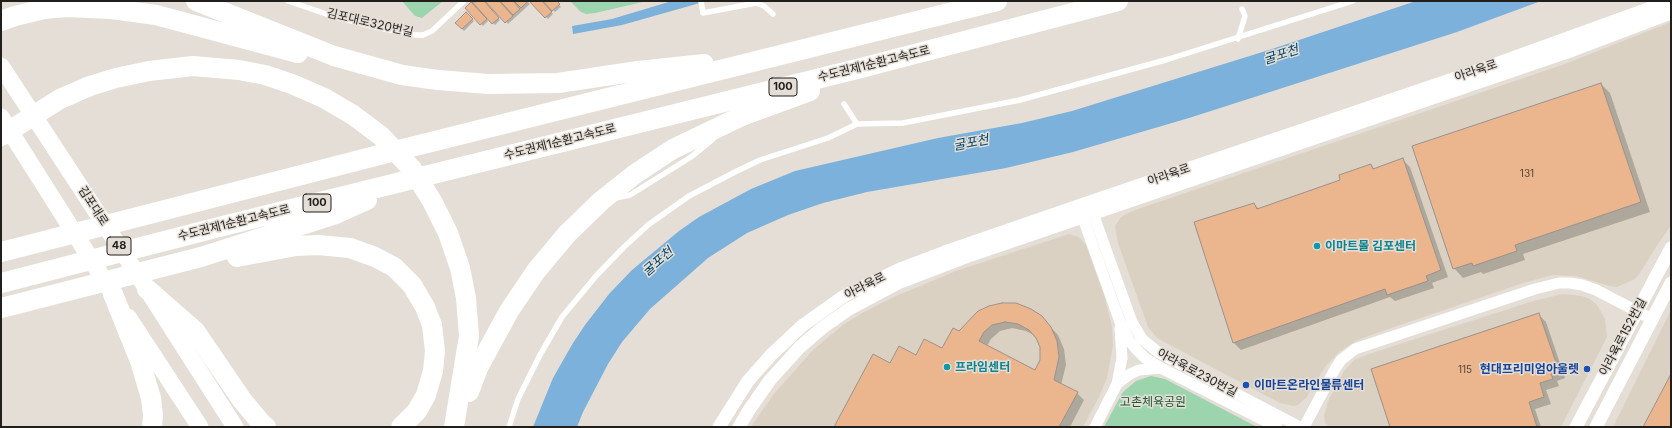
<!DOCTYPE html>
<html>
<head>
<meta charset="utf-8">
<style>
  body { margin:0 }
  #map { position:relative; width:1672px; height:428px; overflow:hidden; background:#e4ded6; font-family:Inter,sans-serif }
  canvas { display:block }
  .frame { position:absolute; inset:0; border:2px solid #211f1c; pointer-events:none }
</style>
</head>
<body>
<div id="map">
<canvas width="1672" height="428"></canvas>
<div class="frame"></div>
</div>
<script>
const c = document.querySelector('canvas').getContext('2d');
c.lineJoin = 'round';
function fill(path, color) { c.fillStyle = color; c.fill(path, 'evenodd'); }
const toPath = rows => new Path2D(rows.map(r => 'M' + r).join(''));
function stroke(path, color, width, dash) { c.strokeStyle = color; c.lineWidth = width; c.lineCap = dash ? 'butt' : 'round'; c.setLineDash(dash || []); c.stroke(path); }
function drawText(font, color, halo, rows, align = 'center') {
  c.font = font + ' Inter,"Noto Sans KR",sans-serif'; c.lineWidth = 3; c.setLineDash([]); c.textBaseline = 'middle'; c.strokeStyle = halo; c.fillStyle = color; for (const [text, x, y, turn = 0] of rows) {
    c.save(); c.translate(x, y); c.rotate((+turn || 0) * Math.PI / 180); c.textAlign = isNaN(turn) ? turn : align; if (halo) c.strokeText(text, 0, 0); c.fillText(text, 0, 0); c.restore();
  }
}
fill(toPath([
  [1671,22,1671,225,1656,247,1640,273,1635,279,1617,287,1609,286,1576,276,1553,275,1526,282,1371,335,1356,341,1339,352,1325,367,1307,397,1298,405,1294,406,1280,403,1168,344,1157,338,1148,327,1118,243,1115,226,1121,217,1135,210,1565,64],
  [1069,234,1079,237,1086,245,1105,298,1112,327,1113,345,1107,378,1099,397,1083,427,751,427,773,395,813,350,844,324,864,312,896,296,956,271],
  [1563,294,1582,296,1590,299,1597,305,1605,319,1607,337,1561,427,1328,427,1325,422,1324,416,1329,399,1344,371,1354,360,1372,353,1533,301],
  [1671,310,1671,427,1613,427]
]), '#dad1c3');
fill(toPath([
  [402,1,443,1,422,18,415,16],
  [570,1,647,1,595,13,586,14,581,12],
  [1151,376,1165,379,1257,427,1104,427,1123,392,1136,381]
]), '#9bd4ad');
fill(toPath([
  [672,1,707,1,622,25,573,34,572,26,612,19],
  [1416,1,1541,1,1457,32,1189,118,1073,152,1006,168,867,192,823,203,788,215,747,233,708,258,650,309,622,342,608,364,583,412,577,427,533,427,553,378,573,343,585,325,609,294,632,270,679,231,699,217,751,189,795,171,938,138,1022,123,1072,111,1269,50]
]), '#7bb1da');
fill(toPath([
  [474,1,483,1,500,20,495,25,484,14,483,14,488,21,483,26,466,8],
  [487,1,527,1,530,4,508,24],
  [531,1,541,1,553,14,548,19],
  [544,1,556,1,561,7,555,12],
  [466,13,474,21,464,31,456,23],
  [1601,84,1610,93,1650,212,1523,254,1525,260,1483,274,1481,272,1463,278,1454,268],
  [1403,160,1410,167,1448,277,1432,283,1434,288,1395,301,1390,297,1241,350,1234,343,1195,223,1254,204,1259,209,1341,181,1370,165,1375,169],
  [979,312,1041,317,1058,335,1064,349,1066,365,1061,385,1077,393,1084,400,1070,427,835,427,890,364,943,349],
  [1012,328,1026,331,1036,336,1041,347,1041,360,1035,372,987,346,991,339,1000,331],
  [1539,315,1546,322,1565,378,1557,381,1559,386,1546,390,1551,404,1535,409,1541,427,1391,427]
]), '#0003');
const building = toPath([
  [484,1,499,18,492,24,472,2,484,1],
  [485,1,499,1,513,16,505,23,485,1],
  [500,1,513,1,520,9,513,15,500,1],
  [514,1,528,1,521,8,514,1],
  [529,1,542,1,552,12,545,18,529,1],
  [543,1,557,1,560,4,552,11,543,1],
  [471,2,487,19,480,25,465,8,471,2],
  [466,12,473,19,462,29,455,23,466,12],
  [1601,83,1641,202,1515,245,1517,251,1473,266,1472,263,1453,269,1412,146,1601,83],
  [1403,158,1441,270,1426,276,1428,281,1387,295,1385,289,1233,343,1194,222,1254,203,1257,209,1340,180,1339,175,1371,164,1373,169,1403,158],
  [1002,303,1016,303,1031,309,1042,316,1051,327,1057,341,1059,357,1054,380,1078,392,1059,427,834,427,873,354,890,363,899,346,916,355,924,339,942,348,953,328,959,331,978,311,989,306,1002,303],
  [1005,322,1018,324,1029,330,1036,338,1040,347,1040,360,1035,370,979,341,984,332,992,325,1005,322],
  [1539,313,1559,371,1551,374,1553,379,1540,383,1544,397,1529,402,1537,427,1390,427,1371,369,1539,313],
  [1671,374,1671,427,1643,427,1671,374]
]);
fill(building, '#ebb58e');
stroke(building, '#9b938d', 1);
stroke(toPath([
  [288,1,335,17,384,29,415,35,423,35,432,31,464,1],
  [701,1,703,13,756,3,764,6,773,14],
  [1238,39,1245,16,1242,9],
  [844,104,857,124],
  [615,198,630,195,691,157,713,139],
  [509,427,518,399,540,355,562,317,596,276,624,247,648,225,689,196,735,172,760,160,828,138,857,124,903,123,1020,100,1169,59,1353,1]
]), '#fff', 5.5);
stroke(toPath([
  [1090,205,1132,322,1142,339,1159,353,1300,427],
  [1080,210,1120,322,1129,340,1136,349,1145,358,1161,368,1277,427],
  [1117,384,1130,374,1139,370,1161,368],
  [1095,427,1117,384,1122,358,1120,328],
  [1304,427,1335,369,1341,360,1355,349,1535,289,1559,283,1570,283,1582,285,1596,290,1652,319]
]), '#fff', 11);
stroke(toPath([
  [719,427,748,381,771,355,803,325,844,296,900,269,945,252,1090,202,1474,72,1670,1],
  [739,427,749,410,770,380,800,347,822,328,849,309,898,283,971,255,1573,50,1671,13],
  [1576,427,1671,248],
  [1596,427,1671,283]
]), '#fff', 13);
stroke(toPath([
  [1,66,147,289,235,427],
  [1,117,111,291],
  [128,317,200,427]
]), '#fff', 17);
stroke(toPath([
  [196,1,334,56,402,75,438,80,488,84,558,83,638,71,704,64],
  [1,21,15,16,44,9,66,7,112,9,156,15,298,53],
  [1,136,60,99,90,86,116,78,149,71,193,66,239,70,265,75,292,84,324,98,353,115,381,136,412,169,432,201,448,233,460,268,466,298,469,336,454,427],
  [1,252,391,152,997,1],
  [237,257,296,246,318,245,350,248,375,257,394,267,412,285,425,307,432,325,435,351,433,371,426,395,417,411,401,427],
  [1,283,219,227,861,68,1118,1],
  [147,289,195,331,242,400,262,424,266,427],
  [113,294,140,361,151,398,153,415,152,427],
  [1,308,201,257,336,214,367,200],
  [469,392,478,368,509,311,536,271,567,234,601,201,635,174,673,149,744,115,810,91]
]), '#fff', 20);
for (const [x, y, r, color] of [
  [1317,246,4,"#0f9aa8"],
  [947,367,4,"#0f9aa8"],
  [1587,369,4,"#1a4fb4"],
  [1246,385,4,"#1a4fb4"]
]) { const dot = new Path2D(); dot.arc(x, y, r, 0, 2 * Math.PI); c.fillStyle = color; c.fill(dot); stroke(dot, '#e4ded6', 1.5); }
drawText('10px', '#544438', null, [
  ["131",1527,174],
  ["115",1465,370]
]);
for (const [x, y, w] of [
  [783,87,28],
  [317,203,28],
  [119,246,24]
]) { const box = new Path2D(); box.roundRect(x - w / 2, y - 9, w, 18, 3); c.fillStyle = '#e4ded6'; c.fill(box); stroke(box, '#211f1c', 1); }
drawText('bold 11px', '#211f1c', null, [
  ["100",783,87],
  ["100",317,203],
  ["48",119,246]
]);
drawText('12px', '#211f1c', '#e4ded6', [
  ["김포대로320번길",370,23,13],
  ["수도권제1순환고속도로",874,64,-14],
  ["아라육로",1476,71,-19],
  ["수도권제1순환고속도로",560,142,-14],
  ["아라육로",1169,175,-19],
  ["김포대로",93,206,57],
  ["수도권제1순환고속도로",234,223,-14],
  ["아라육로",865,286,-27],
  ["아라육로152번길",1623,337,-62],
  ["아라육로230번길",1197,373,28]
]);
drawText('bold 12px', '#0d838f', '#e4ded6', [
  ["이마트몰 김포센터",1325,246],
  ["프라임센터",955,367]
], 'left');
drawText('bold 12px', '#164399', '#e4ded6', [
  ["현대프리미엄아울렛",1579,369],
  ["이마트온라인물류센터",1254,385,"left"]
], 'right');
drawText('12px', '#1a5b36', '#e4ded6', [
  ["고촌체육공원",1153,402]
]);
drawText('italic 13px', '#00456b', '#e4ded6', [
  ["굴포천",1281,55,-18],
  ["굴포천",971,143,-11],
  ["굴포천",658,262,-41]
]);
</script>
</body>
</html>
